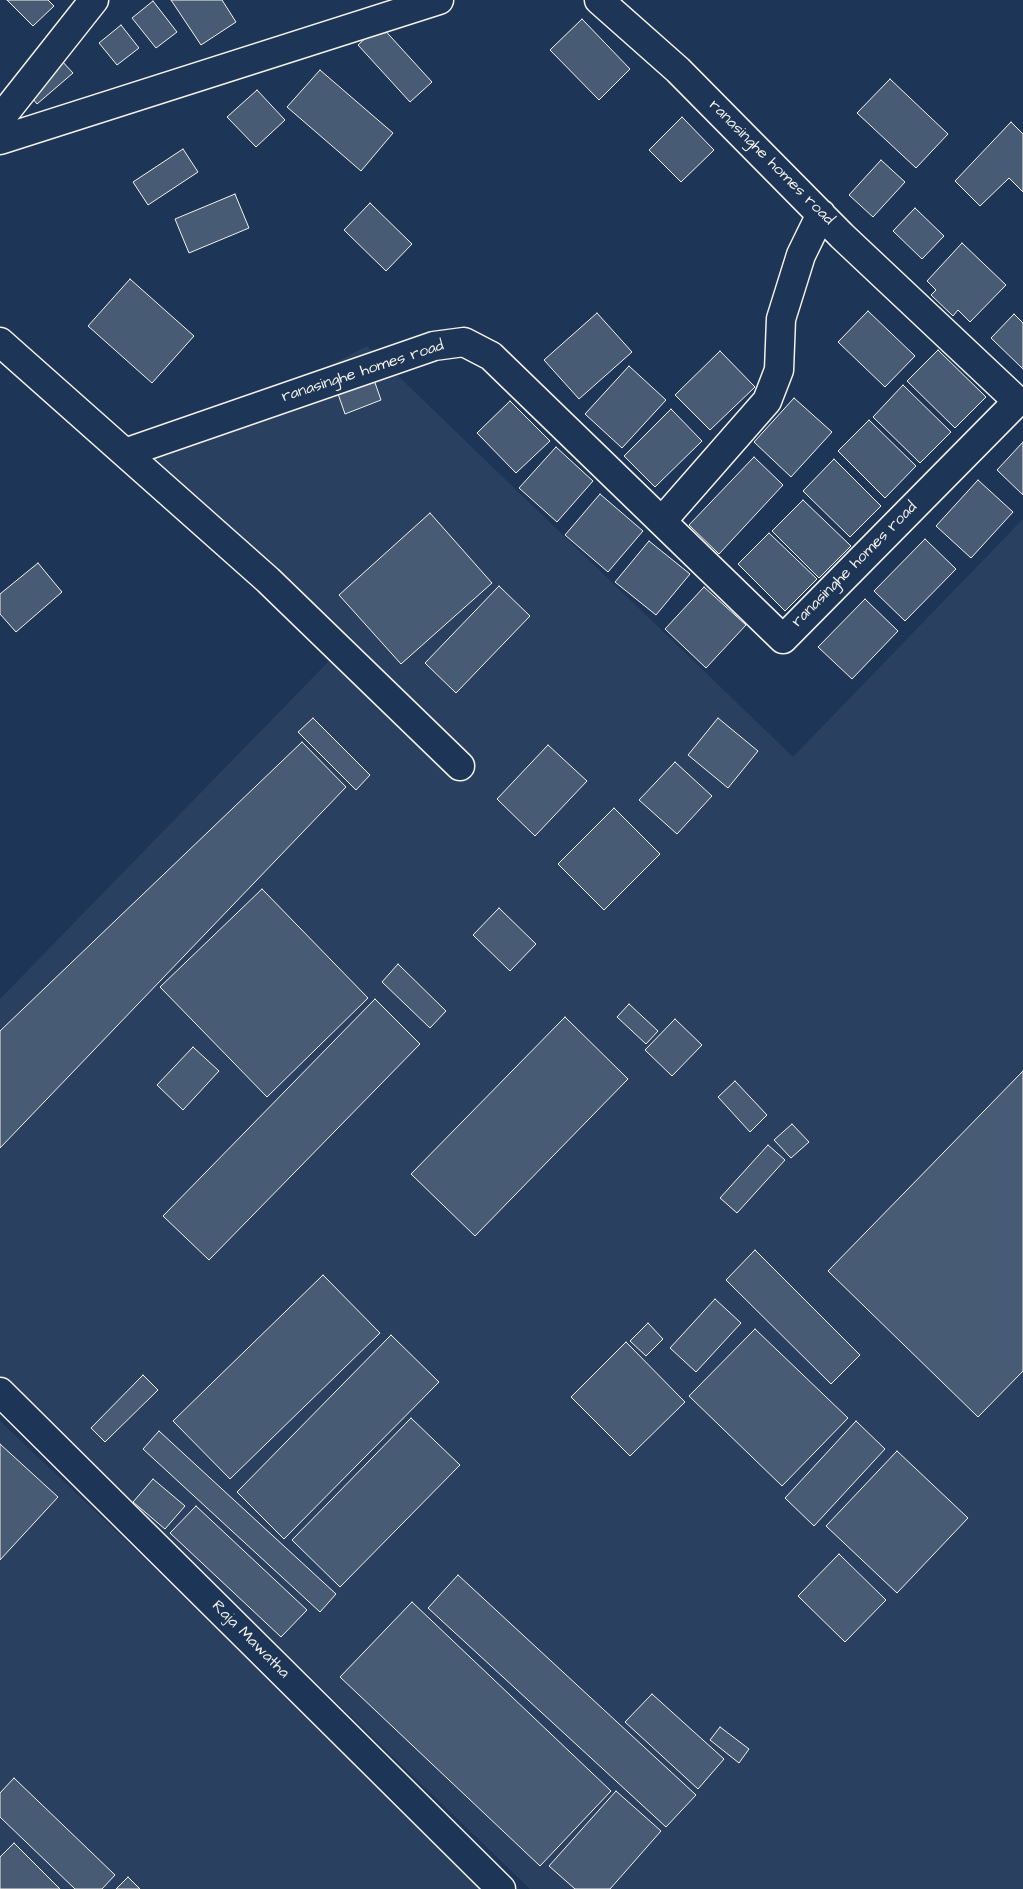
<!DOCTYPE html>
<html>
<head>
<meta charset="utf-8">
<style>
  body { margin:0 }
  canvas { display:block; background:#1d3557 }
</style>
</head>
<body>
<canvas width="1023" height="1889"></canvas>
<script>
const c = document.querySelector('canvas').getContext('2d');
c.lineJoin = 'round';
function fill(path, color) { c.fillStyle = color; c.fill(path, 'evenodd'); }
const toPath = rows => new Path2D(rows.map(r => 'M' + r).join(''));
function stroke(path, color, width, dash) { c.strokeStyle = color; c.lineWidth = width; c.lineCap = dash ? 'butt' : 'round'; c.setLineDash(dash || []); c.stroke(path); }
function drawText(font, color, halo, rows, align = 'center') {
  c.font = font + ' "Architects Daughter",sans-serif'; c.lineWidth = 4; c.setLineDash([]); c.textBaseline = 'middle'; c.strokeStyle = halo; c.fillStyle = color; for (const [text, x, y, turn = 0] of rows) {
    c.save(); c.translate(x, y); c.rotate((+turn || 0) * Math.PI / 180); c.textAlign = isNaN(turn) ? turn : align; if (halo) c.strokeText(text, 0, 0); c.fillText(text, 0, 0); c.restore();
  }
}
fill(toPath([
  [367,346,793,757,1023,519,1023,1889,530,1889,0,1378,0,999,330,660,129,470],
  [0,1421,370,1772,486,1889,0,1889]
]), '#2a4060');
const building = toPath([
  [7,0,48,0,54,6,33,26,7,0],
  [171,0,222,0,236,22,201,45,171,0],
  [153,1,177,32,156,48,132,18,153,1],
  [582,19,630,69,599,100,550,50,582,19],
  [121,25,139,48,117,65,99,43,121,25],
  [380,25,432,82,410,102,358,45,380,25],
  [61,60,73,73,37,104,26,90,61,60],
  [320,70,393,133,361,171,287,107,320,70],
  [890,79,948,134,916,168,857,113,890,79],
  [257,90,285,120,256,147,227,117,257,90],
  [682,117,714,150,681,182,649,150,682,117],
  [1011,122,1023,134,1023,192,1009,178,980,206,955,181,1011,122],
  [183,149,198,172,148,205,133,182,183,149],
  [881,160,905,182,873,217,849,195,881,160],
  [235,194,249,228,189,253,175,219,235,194],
  [370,203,412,244,386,271,344,230,370,203],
  [915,208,944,236,922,259,893,231,915,208],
  [962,243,1006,285,970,322,958,310,953,316,931,295,936,290,927,281,962,243],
  [130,279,194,336,152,383,88,326,130,279],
  [868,311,915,356,885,387,838,342,868,311],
  [597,313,632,352,579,399,544,360,597,313],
  [1014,314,1023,323,1023,369,991,338,1014,314],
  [938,350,986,397,955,428,907,381,938,350],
  [720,351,755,387,710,430,675,395,720,351],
  [629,366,666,400,622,448,585,414,629,366],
  [373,377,381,400,345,414,337,391,373,377],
  [903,385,951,432,920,463,873,417,903,385],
  [794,398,832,432,791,477,754,442,794,398],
  [510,401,550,441,516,473,477,433,510,401],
  [671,409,702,441,655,487,624,456,671,409],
  [869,420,916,466,885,498,838,451,869,420],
  [1023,442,1023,495,997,470,1023,442],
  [556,447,593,481,557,522,519,488,556,447],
  [754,457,783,485,719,554,689,525,754,457],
  [834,459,881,506,850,537,803,491,834,459],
  [978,480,1013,512,971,558,936,526,978,480],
  [600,494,643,531,608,572,565,535,600,494],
  [803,500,851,546,819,578,772,531,803,500],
  [430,513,492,583,401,664,339,595,430,513],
  [769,533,817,579,785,611,738,564,769,533],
  [925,539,956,569,905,621,874,591,925,539],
  [649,541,690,574,656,615,615,582,649,541],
  [38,563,62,592,16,632,0,614,0,594,38,563],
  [499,586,530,616,456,693,425,663,499,586],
  [704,587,746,625,706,668,665,629,704,587],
  [865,599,898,631,852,679,818,647,865,599],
  [313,718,370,775,356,790,298,732,313,718],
  [718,718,758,751,728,788,688,755,718,718],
  [302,742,346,787,0,1148,0,1031,302,742],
  [548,745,587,781,535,836,497,799,548,745],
  [675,762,712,796,677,834,639,800,675,762],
  [614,808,660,854,604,910,558,864,614,808],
  [262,889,368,998,267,1097,160,987,262,889],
  [499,908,536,944,510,971,473,935,499,908],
  [398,964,446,1011,430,1028,382,982,398,964],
  [375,999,420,1044,209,1260,163,1216,375,999],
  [629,1004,658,1031,646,1044,617,1017,629,1004],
  [565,1017,628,1079,475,1236,411,1174,565,1017],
  [675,1019,702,1045,672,1076,645,1050,675,1019],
  [193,1047,219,1071,183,1110,157,1085,193,1047],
  [1023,1071,1023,1371,978,1417,828,1271,1023,1071],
  [735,1081,767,1115,750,1132,718,1097,735,1081],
  [792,1124,809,1142,791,1158,774,1140,792,1124],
  [768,1145,785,1160,737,1213,720,1198,768,1145],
  [755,1250,860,1355,831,1384,726,1280,755,1250],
  [323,1275,380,1333,230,1479,173,1421,323,1275],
  [715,1299,741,1323,696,1372,670,1348,715,1299],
  [648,1323,663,1339,646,1356,630,1341,648,1323],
  [755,1329,848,1418,782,1486,689,1396,755,1329],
  [391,1335,439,1382,284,1539,237,1492,391,1335],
  [626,1342,685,1402,630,1456,571,1397,626,1342],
  [143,1375,158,1390,105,1442,91,1428,143,1375],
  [411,1418,460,1465,340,1587,292,1540,411,1418],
  [856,1421,885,1449,814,1526,785,1498,856,1421],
  [159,1431,336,1594,320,1612,143,1449,159,1431],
  [0,1444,58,1497,0,1560,0,1444],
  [897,1451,968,1518,897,1593,826,1526,897,1451],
  [153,1479,185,1506,165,1529,133,1502,153,1479],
  [196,1506,307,1610,281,1637,170,1533,196,1506],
  [839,1554,886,1600,845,1642,798,1596,839,1554],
  [458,1575,696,1795,666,1827,428,1608,458,1575],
  [412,1602,611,1791,540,1866,340,1677,412,1602],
  [652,1694,724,1759,698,1789,625,1722,652,1694],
  [720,1727,749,1749,739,1763,710,1740,720,1727],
  [14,1778,115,1875,102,1889,75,1889,0,1817,0,1793,14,1778],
  [616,1791,661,1831,610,1889,575,1889,549,1866,616,1791],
  [14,1843,60,1889,0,1889,0,1857,14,1843],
  [128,1877,140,1889,116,1889,128,1877]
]);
fill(building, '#485b74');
stroke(building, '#f4f1e8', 1);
const minor = toPath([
  [0,119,94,0],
  [0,140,439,0],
  [0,342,268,580,460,766],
  [125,453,434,346,464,342,491,356,783,639,1014,405,1012,396,842,236,678,70,599,0],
  [662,521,767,401,779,370,781,319,801,255,821,214],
  [0,1392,501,1889]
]);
stroke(minor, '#f4f1e8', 31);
stroke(minor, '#1d3557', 28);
drawText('16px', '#f4f1e8', '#1d3557', [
  ["ranasinghe homes road",771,163,45],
  ["ranasinghe homes road",363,372,-18],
  ["ranasinghe homes road",855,565,-45],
  ["Raja Mawatha",250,1640,45]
]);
</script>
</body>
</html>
